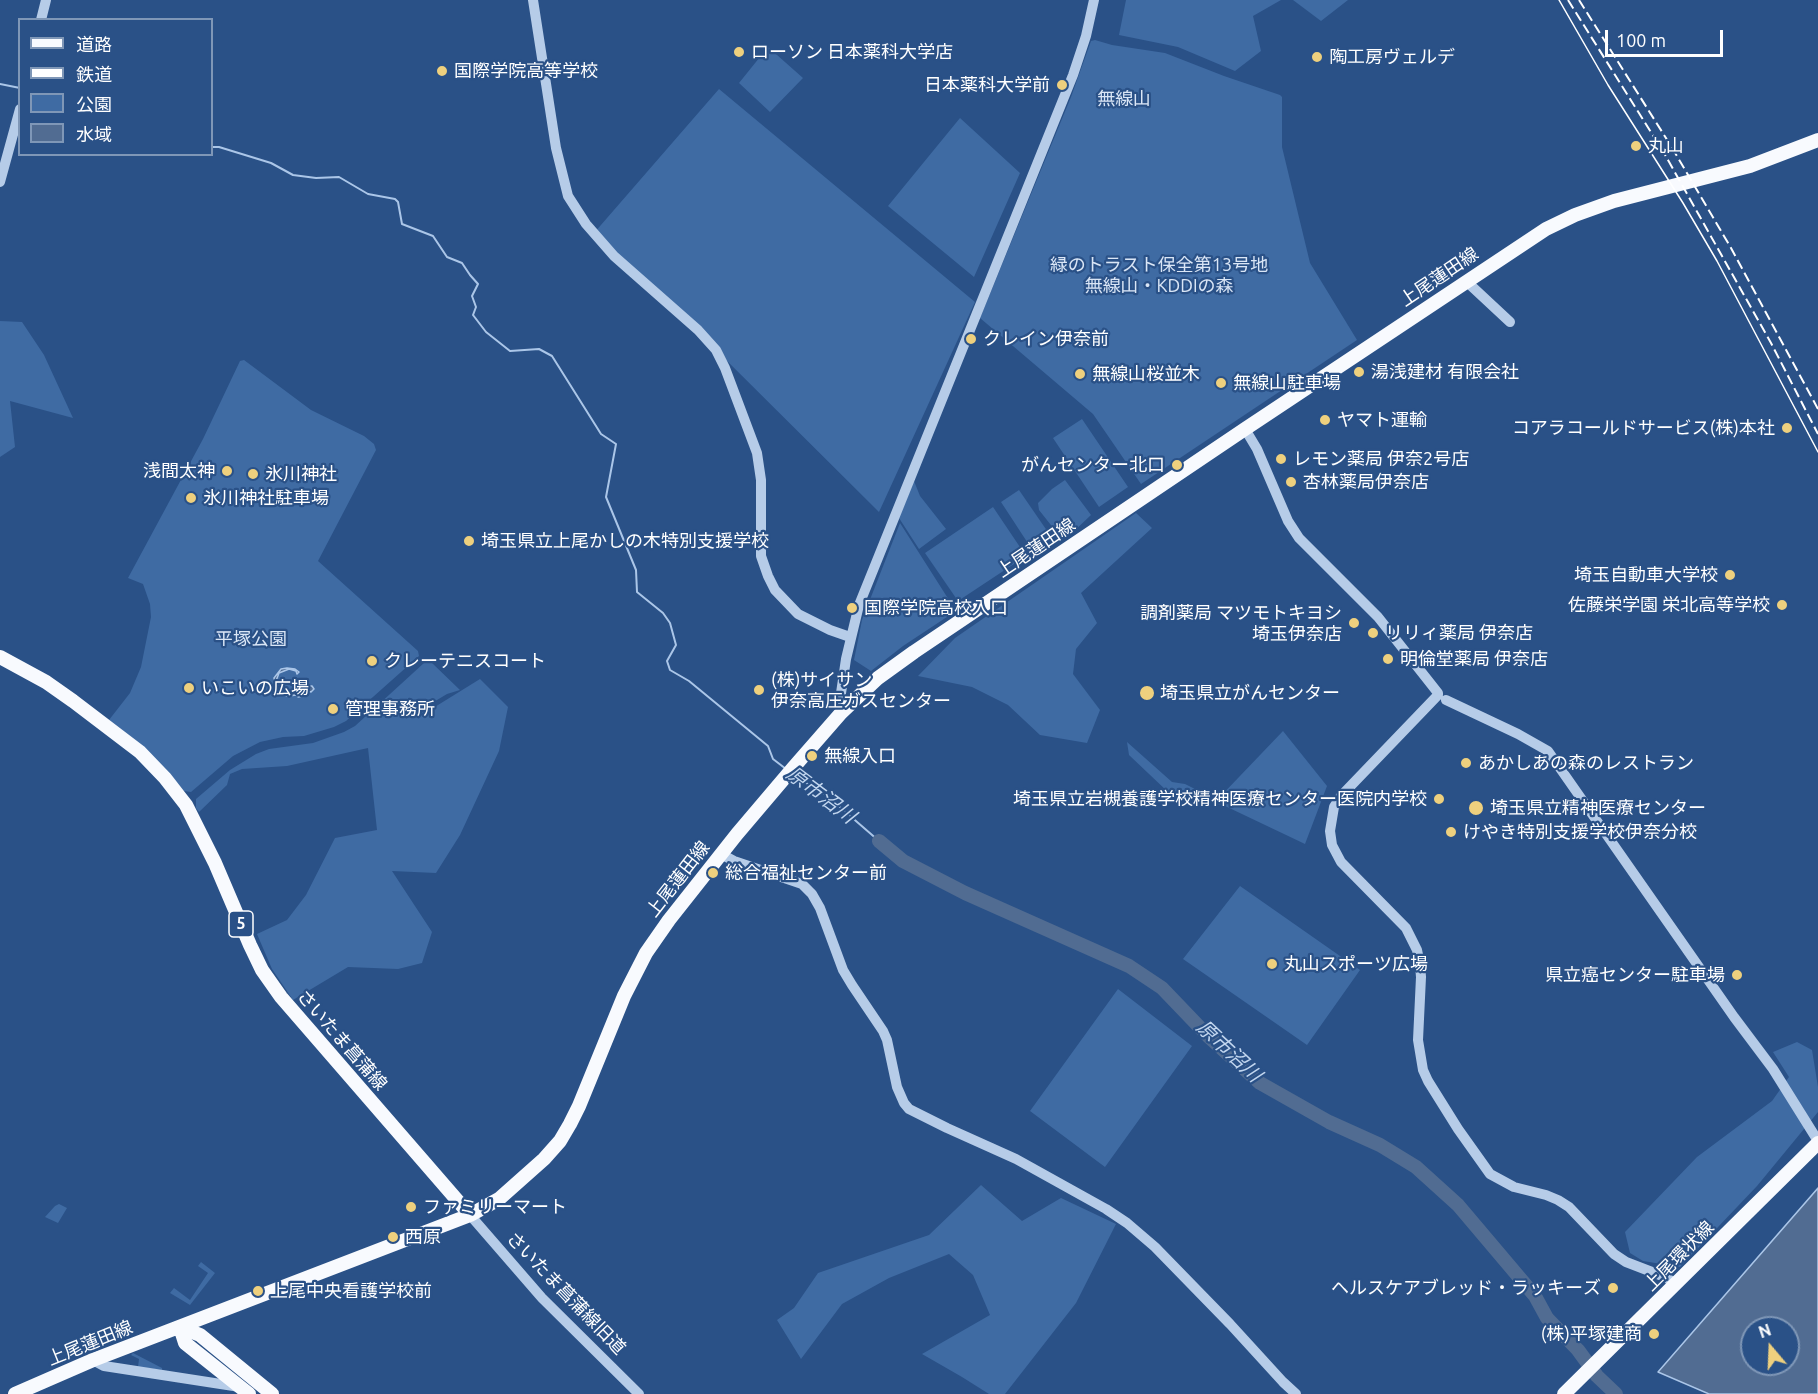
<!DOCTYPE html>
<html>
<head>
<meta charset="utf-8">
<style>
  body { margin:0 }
  #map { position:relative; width:1818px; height:1394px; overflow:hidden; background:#2a5187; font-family:Ubuntu,"Noto Sans JP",sans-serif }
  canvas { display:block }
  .legend { position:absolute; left:18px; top:18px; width:195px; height:138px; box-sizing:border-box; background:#2a5187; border:2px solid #7f97b7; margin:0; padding:8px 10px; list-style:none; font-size:18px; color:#fff }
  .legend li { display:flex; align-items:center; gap:12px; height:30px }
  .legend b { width:30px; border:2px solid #7f97b7 }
  .north { position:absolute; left:1740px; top:1316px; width:60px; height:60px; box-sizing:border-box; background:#2a5187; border:2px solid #7f97b7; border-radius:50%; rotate:341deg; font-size:16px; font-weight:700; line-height:24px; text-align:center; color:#fff }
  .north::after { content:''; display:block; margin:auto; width:21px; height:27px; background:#eed07e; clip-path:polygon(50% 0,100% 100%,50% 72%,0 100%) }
  .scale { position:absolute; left:1605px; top:30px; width:118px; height:27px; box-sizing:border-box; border:3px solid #fff; border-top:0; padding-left:8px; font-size:18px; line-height:21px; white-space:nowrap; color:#fff; -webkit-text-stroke:4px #2a5187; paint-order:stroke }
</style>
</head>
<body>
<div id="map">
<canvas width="1818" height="1394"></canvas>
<ul class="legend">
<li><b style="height:8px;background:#f8fafe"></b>道路</li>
<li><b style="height:8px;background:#fff"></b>鉄道</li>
<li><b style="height:16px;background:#3f6ba3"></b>公園</li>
<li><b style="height:16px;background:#516c92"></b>水域</li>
</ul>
<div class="north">N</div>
<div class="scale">100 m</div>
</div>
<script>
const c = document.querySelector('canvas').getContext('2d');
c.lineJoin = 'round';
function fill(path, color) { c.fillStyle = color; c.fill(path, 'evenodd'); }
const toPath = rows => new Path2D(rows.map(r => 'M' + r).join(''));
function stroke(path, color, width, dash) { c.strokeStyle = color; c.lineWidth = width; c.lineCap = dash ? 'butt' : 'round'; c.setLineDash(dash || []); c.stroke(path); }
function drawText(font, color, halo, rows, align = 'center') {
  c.font = font + ' Ubuntu,"Noto Sans JP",sans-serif'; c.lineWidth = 4.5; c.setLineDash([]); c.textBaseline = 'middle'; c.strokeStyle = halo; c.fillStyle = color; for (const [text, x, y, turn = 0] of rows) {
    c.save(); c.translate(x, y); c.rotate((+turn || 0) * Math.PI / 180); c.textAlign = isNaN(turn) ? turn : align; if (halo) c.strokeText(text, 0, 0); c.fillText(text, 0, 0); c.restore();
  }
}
fill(toPath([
  [1126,0,1281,0,1253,16,1261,51,1235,71,1178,47,1119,35],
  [1293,0,1348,0,1321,21],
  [1095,40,1112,45,1165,53,1224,76,1280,95,1282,97,1282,147,1310,263,1357,340,1141,484,1093,414,980,318,1071,97,1091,41],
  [768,47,803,78,770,112,739,83],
  [719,89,975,302,879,512,716,350,594,233],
  [960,118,1020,173,974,277,888,206],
  [0,321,22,322,44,355,73,418,10,401,15,447,0,457],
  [244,360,311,410,364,436,374,444,376,450,318,561,418,651,419,656,346,721,334,727,304,736,283,737,260,742,233,756,191,792,184,791,165,768,134,739,109,720,130,693,141,667,151,617,150,604,143,584,128,578,203,439,240,361],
  [1082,419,1128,487,1099,507,1053,438],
  [1065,480,1091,515,1071,534,1058,534,1039,510,1038,503,1052,489],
  [914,481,920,496,946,529,919,549,899,518],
  [1019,490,1052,538,1033,551,1001,502],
  [993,507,1026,556,958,601,925,553],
  [1136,513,1152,528,1081,593,1097,623,1076,649,1073,674,1100,710,1087,743,1040,735,1008,705,972,687,918,676,955,638],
  [900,523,956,611,903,646,871,671,854,660,862,620],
  [424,663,432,663,460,690,447,694,432,703,417,718,480,679,508,707,499,751,460,835,436,873,392,871,432,932,422,963,398,969,348,967,293,1000,272,969,257,934,287,920,306,895,335,838,377,830,368,748,287,766,242,769,230,774,227,785,199,812,196,808,196,799,230,770,256,754,269,749,313,743,344,732,355,726],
  [1283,731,1327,786,1305,844,1223,805,1190,800,1168,792,1129,755,1127,742,1172,782,1185,784,1217,800],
  [1240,886,1360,970,1307,1045,1183,959],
  [1118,989,1192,1046,1105,1167,1030,1111],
  [1797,1042,1812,1050,1818,1087,1818,1112,1757,1186,1680,1267,1643,1261,1630,1253,1625,1232,1697,1157,1772,1101,1789,1077,1773,1052],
  [981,1185,1022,1221,1061,1198,1116,1224,1076,1303,1005,1394,989,1394,962,1377,922,1354,990,1315,973,1275,949,1254,889,1278,842,1304,801,1359,777,1320,794,1308,818,1273,929,1235],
  [59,1204,67,1208,58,1223,45,1217,55,1206],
  [201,1262,215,1273,190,1305,170,1293,174,1288,190,1300,208,1273,198,1266],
  [133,1353,162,1368,162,1370,138,1367,139,1359,131,1355]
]), '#3f6ba3');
const water = toPath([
  [287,668,295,669,299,672,297,674,296,671,289,669,279,673,276,681,281,692,288,694,291,693,297,690,297,686,295,683,302,680,307,683,305,684,306,686,312,686,314,689,311,692,305,690,304,696,298,697,297,695,287,696,280,693,276,688,274,678,281,669,287,668],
  [1818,1188,1818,1394,1709,1394,1658,1372,1818,1188],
  [1752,1328,1788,1328,1788,1364,1752,1364,1752,1328]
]);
fill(water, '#516c92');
stroke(water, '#abc6e8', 1.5);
stroke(toPath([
  [0,84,20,88],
  [212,147,219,147,271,163,293,175,316,178,339,177,368,194,395,199,398,202,402,224,433,236,447,257,462,263,470,275,478,284,472,296,476,307,473,315,486,332,510,351,539,349,552,356,601,434,616,444,606,497,636,570,637,592,663,613,670,623,676,645,667,661,670,670,689,681,768,746,773,759,786,769],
  [793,775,826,795,879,841]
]), '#abc6e8', 2);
stroke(toPath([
  [879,841,903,861,965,893,1129,966,1162,988,1208,1036,1260,1083,1329,1122,1380,1145,1416,1167,1458,1205,1535,1296,1547,1318,1578,1350,1597,1376,1616,1394]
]), '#516c92', 14);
stroke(toPath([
  [533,0,556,148,568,196,586,224,614,256,698,330,716,350,725,368,757,453,761,480,761,556,768,576,775,590,798,614,830,630,850,637],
  [41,20,46,0],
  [0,182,20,109],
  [1466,281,1510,322],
  [1245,429,1257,449,1288,521,1299,538,1378,617,1438,693,1438,695,1341,796,1334,807,1330,831,1332,845,1341,862,1406,928,1417,950,1420,964,1421,977,1418,1040,1423,1070,1428,1081,1458,1129,1490,1174,1514,1187,1546,1195,1558,1200,1569,1207,1614,1254,1626,1262,1665,1277,1676,1284],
  [1446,700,1518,734,1548,751,1734,1017,1773,1069,1818,1141],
  [841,713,840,700,846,659,859,605,1073,75,1086,36,1094,0],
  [721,854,734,861,802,884,812,894,820,908,843,970,852,985,883,1031,887,1040,897,1087,904,1103,909,1109,947,1128,1016,1159,1106,1209,1127,1223,1155,1247,1230,1324,1283,1382,1296,1394],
  [470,1215,542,1298,639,1394],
  [93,1360,104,1366,240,1387]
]), '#b6cce8', 10);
stroke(toPath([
  [0,657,46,682,73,701,140,752,165,778,186,805,215,863,250,945,262,970,281,997,470,1215],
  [180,1327,200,1335,272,1394],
  [180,1327,185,1343,249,1394],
  [15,1394,93,1360,470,1215,499,1199,544,1159,560,1141,570,1124,579,1106,624,996,646,953,669,920,737,834,793,768,841,713,878,678,914,652,1245,429,1546,229,1575,215,1614,201,1750,166,1818,140],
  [1564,1394,1818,1143]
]), '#f8fafe', 14);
stroke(toPath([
  [1559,0,1608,85,1683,203,1717,261,1818,452]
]), '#fff', 1.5);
stroke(toPath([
  [1568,0,1664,153,1771,343,1818,434],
  [1579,0,1671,146,1731,248,1818,409]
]), '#fff', 2, [10, 4.5]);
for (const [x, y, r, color] of [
  [739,52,6,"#eed07e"],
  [1317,57,6,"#eed07e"],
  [442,71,6,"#eed07e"],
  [1062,85,6,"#eed07e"],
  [1636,146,6,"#eed07e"],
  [971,339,6,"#eed07e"],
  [1359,372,6,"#eed07e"],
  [1080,374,6,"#eed07e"],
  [1221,383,6,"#eed07e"],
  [1325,420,6,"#eed07e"],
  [1787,428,6,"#eed07e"],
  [1281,459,6,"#eed07e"],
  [1177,465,6,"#eed07e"],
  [227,471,6,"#eed07e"],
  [253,474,6,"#eed07e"],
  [1291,482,6,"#eed07e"],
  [191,498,6,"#eed07e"],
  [469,541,6,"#eed07e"],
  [1730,575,6,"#eed07e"],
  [1782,605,6,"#eed07e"],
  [852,608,6,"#eed07e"],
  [1354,623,6,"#eed07e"],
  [1373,633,6,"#eed07e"],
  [1388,659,6,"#eed07e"],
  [372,661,6,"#eed07e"],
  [189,688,6,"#eed07e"],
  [759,690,6,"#eed07e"],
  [1147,693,8,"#eed07e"],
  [333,709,6,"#eed07e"],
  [812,756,6,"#eed07e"],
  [1466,763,6,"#eed07e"],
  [1439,799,6,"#eed07e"],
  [1476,808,8,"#eed07e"],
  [1451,832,6,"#eed07e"],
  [713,873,6,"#eed07e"],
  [1272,964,6,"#eed07e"],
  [1737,975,6,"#eed07e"],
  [411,1207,6,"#eed07e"],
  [393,1237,6,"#eed07e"],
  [1613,1288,6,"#eed07e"],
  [258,1291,6,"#eed07e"],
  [1654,1334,6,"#eed07e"]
]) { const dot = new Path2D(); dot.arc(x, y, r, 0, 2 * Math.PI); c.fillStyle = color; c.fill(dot); stroke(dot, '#2a5187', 2); }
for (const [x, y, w] of [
  [241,924,24]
]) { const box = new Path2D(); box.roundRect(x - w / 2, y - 13, w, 26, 4.5); c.fillStyle = '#2a5187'; c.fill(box); stroke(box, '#fff', 1.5); }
drawText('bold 16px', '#fff', null, [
  ["5",241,924]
]);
drawText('18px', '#fff', '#2a5187', [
  ["ローソン 日本薬科大学店",751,52],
  ["陶工房ヴェルデ",1329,57],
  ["国際学院高等学校",454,71],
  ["日本薬科大学前",1050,85,"right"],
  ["丸山",1648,146],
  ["クレイン伊奈前",983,339],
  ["湯浅建材 有限会社",1371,372],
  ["無線山桜並木",1092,374],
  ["無線山駐車場",1233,383],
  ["ヤマト運輸",1337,420],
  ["コアラコールドサービス(株)本社",1775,428,"right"],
  ["レモン薬局 伊奈2号店",1293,459],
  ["がんセンター北口",1165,465,"right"],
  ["浅間太神",215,471,"right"],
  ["氷川神社",265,474],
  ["杏林薬局伊奈店",1303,482],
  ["氷川神社駐車場",203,498],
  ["埼玉県立上尾かしの木特別支援学校",481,541],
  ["埼玉自動車大学校",1718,575,"right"],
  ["佐藤栄学園 栄北高等学校",1770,605,"right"],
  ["国際学院高校入口",864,608],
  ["調剤薬局 マツモトキヨシ",1342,613,"right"],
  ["埼玉伊奈店",1342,634,"right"],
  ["リリィ薬局 伊奈店",1385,633],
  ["明倫堂薬局 伊奈店",1400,659],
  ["クレーテニスコート",384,661],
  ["(株)サイサン",771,680],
  ["伊奈高圧ガスセンター",771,701],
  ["いこいの広場",201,688],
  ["埼玉県立がんセンター",1160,693],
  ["管理事務所",345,709],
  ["無線入口",824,756],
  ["あかしあの森のレストラン",1478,763],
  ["埼玉県立岩槻養護学校精神医療センター医院内学校",1427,799,"right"],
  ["埼玉県立精神医療センター",1490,808],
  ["けやき特別支援学校伊奈分校",1463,832],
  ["総合福祉センター前",725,873],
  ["丸山スポーツ広場",1284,964],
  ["県立癌センター駐車場",1725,975,"right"],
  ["ファミリーマート",423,1207],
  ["西原",405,1237],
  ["ヘルスケアブレッド・ラッキーズ",1601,1288,"right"],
  ["上尾中央看護学校前",270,1291],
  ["(株)平塚建商",1642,1334,"right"]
], 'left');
drawText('18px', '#dae6f6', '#2a5187', [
  ["無線山",1124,99],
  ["緑のトラスト保全第13号地",1159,265],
  ["無線山・KDDIの森",1159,286],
  ["平塚公園",251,639]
]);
drawText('18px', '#fff', '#2a5187', [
  ["上尾蓮田線",1439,277,-34],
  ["上尾蓮田線",1036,548,-34],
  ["上尾蓮田線",678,879,-52],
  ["さいたま菖蒲線",342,1040,49],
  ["上尾環状線",1679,1256,-45],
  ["さいたま菖蒲線旧道",566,1293,46],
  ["上尾蓮田線",90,1343,-22]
]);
drawText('italic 20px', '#c2d6ef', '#2a5187', [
  ["原市沼川",821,795,37],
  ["原市沼川",1229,1051,43]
]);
</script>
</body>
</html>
